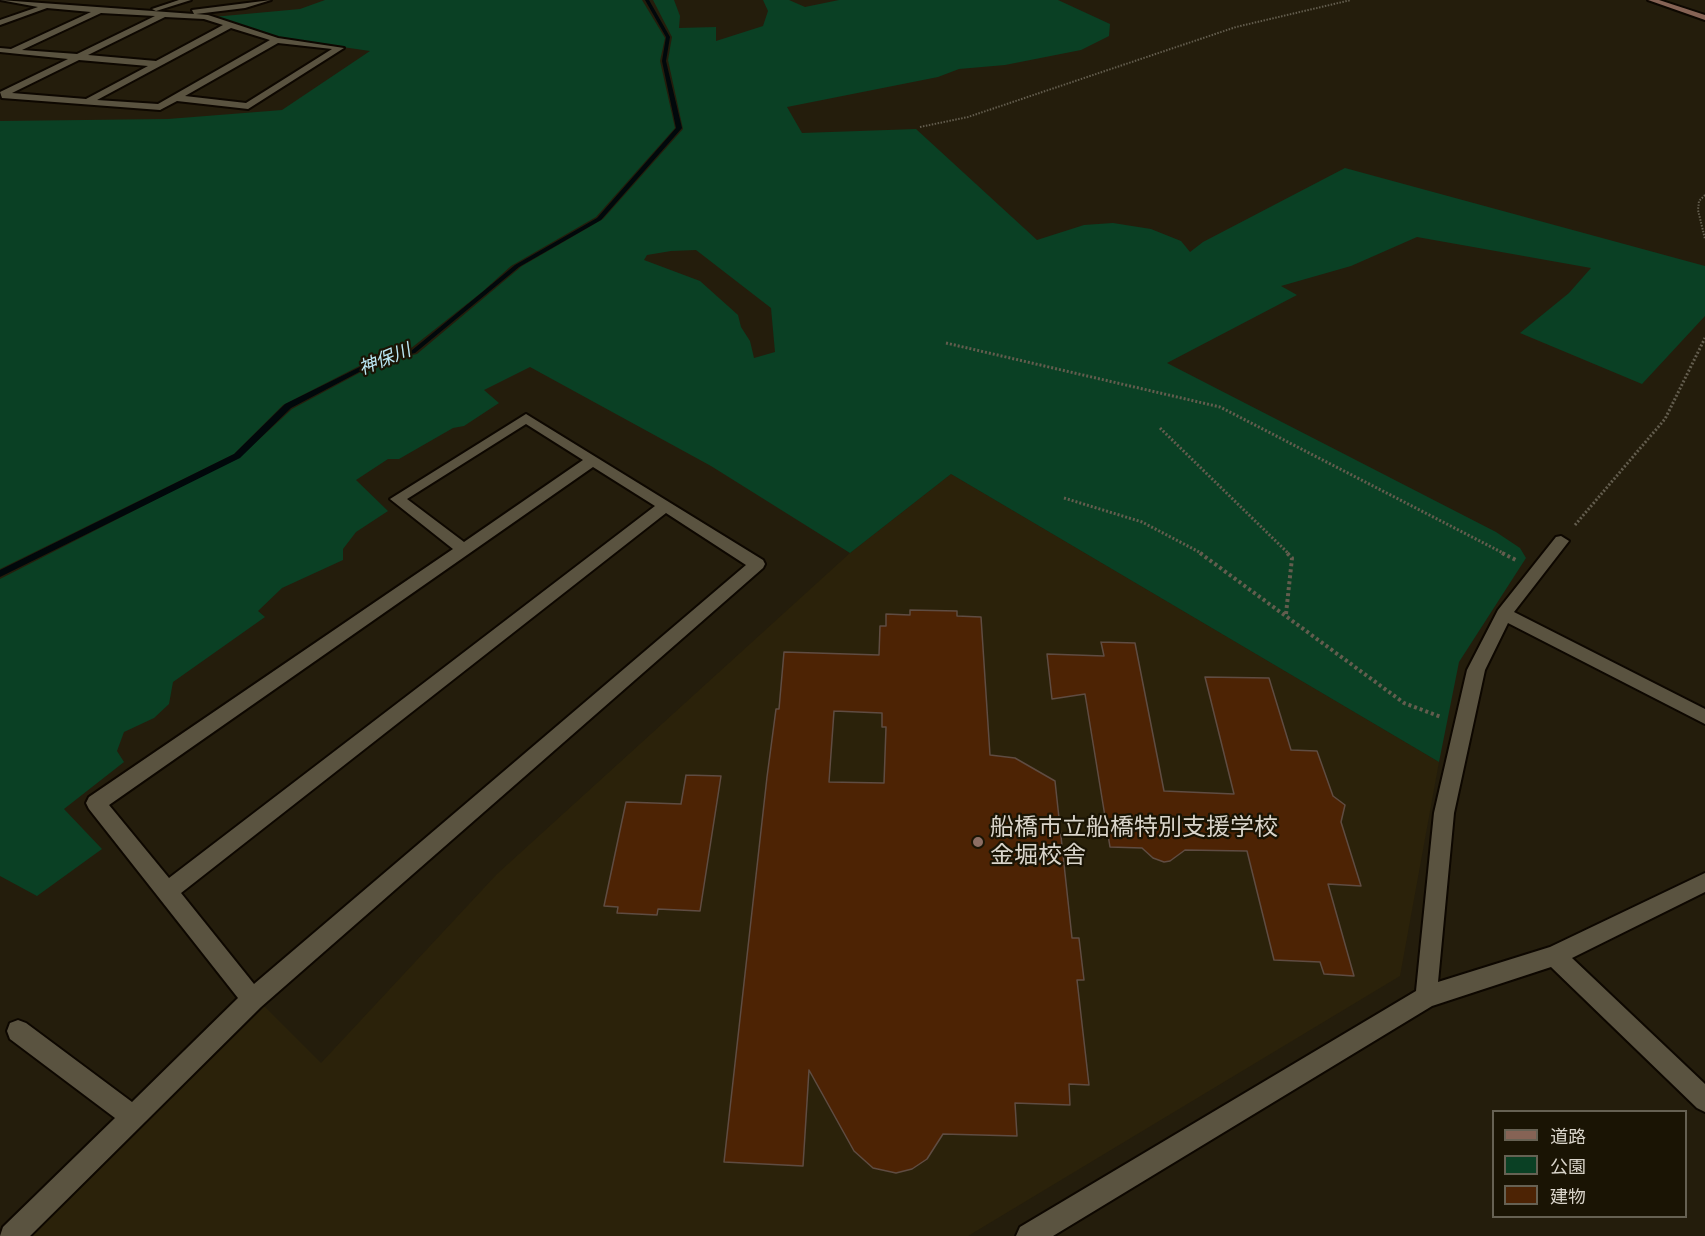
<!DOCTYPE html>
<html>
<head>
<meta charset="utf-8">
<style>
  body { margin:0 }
  #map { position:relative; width:1705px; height:1236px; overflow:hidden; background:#241d0c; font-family:Helvetica,"Noto Sans JP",sans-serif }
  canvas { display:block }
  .legend { position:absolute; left:1492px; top:1110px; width:195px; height:108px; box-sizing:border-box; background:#1a1404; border:2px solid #666153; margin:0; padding:8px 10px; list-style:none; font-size:18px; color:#d9d4ca }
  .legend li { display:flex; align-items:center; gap:12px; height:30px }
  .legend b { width:30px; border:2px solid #666153 }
</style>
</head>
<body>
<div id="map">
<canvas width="1705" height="1236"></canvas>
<ul class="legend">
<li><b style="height:8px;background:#866355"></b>道路</li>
<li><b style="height:16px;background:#0a4024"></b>公園</li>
<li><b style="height:16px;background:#4d2304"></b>建物</li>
</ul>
</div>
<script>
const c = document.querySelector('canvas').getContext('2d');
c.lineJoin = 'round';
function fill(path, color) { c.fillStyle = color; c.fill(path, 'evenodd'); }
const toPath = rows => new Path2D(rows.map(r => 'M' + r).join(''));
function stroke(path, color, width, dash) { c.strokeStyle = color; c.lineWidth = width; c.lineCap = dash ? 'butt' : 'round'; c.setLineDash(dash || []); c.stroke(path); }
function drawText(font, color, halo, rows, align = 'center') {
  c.font = font + ' Helvetica,"Noto Sans JP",sans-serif'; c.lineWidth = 4.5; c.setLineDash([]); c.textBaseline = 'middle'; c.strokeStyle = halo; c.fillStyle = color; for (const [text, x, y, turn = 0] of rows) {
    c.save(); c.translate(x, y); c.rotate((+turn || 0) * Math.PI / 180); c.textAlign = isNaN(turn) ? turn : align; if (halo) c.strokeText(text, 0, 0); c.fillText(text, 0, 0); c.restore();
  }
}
fill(toPath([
  [951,474,1439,762,1400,976,968,1236,29,1236,264,1006,321,1063,497,874,850,553]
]), '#2b220a');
fill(toPath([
  [325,0,642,0,665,38,660,61,675,128,596,217,511,266,482,292,410,349,373,359,283,405,234,454,0,569,0,121,168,119,282,110,370,51,274,37,213,17,300,9],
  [653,0,674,0,680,16,679,28,716,27,716,41,763,26,768,11,763,0,789,0,805,7,839,0,1058,0,1110,24,1109,36,1081,50,1005,65,959,69,938,77,787,107,802,133,916,129,1037,240,1084,225,1113,223,1151,229,1181,241,1190,252,1203,242,1345,168,1705,266,1705,316,1642,384,1520,333,1569,293,1591,268,1417,237,1351,266,1281,286,1297,295,1167,363,1496,532,1520,548,1526,558,1459,662,1439,762,951,474,850,553,711,466,530,367,484,390,499,403,464,426,453,428,399,459,388,459,356,480,388,511,356,532,343,549,343,560,282,588,258,611,265,617,173,682,169,704,154,718,124,732,117,751,124,762,64,809,102,849,37,896,0,876,0,579,241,456,292,409,376,364,417,354,522,266,603,219,683,129,668,60,672,37],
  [696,250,771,308,775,352,754,358,750,341,741,327,738,315,700,281,644,260,647,255,671,251]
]), '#0a4024');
fill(toPath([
  [645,0,649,0,670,37,666,61,682,128,601,220,519,267,415,353,378,362,291,408,240,458,0,577,0,570,234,454,285,404,374,360,411,351,515,265,597,218,676,128,662,61,666,37,645,0]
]), '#01080b');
const building = toPath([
  [910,610,957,611,957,616,981,617,990,755,1015,758,1055,781,1072,938,1079,938,1084,980,1077,980,1089,1085,1069,1084,1070,1105,1015,1103,1017,1136,943,1134,927,1159,912,1169,896,1173,873,1168,854,1151,809,1070,803,1166,724,1162,767,777,776,709,779,709,784,652,879,655,880,626,886,626,886,614,910,615,910,610],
  [834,711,882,713,882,727,886,727,884,783,829,782,834,711],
  [1101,642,1135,643,1164,791,1234,794,1205,677,1269,678,1291,750,1317,751,1333,796,1345,805,1341,822,1361,886,1328,884,1354,976,1324,974,1320,962,1274,960,1247,851,1185,850,1170,861,1164,862,1153,858,1142,848,1110,847,1085,694,1052,699,1047,654,1104,656,1101,642],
  [686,775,721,776,700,911,658,909,657,915,617,913,618,907,604,906,626,802,681,804,686,775]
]);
fill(building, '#4d2304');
stroke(building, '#5f4c42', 1.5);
const minor = toPath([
  [0,0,194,14,192,10,271,0,245,8,196,14,208,15,278,38,344,48,248,109,177,101,160,110,2,98,0,92,68,59,0,52,0,48,11,49,91,12,47,8,0,25,0,20,38,7,0,0],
  [101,13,155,16,77,54,22,50,101,13],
  [165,17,204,19,223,25,156,61,88,55,165,17],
  [231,28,270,40,158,104,97,100,231,28],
  [278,43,332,49,246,103,185,96,278,43],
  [79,60,148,66,86,99,12,93,79,60],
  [179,0,191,0,156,11,152,9,179,0],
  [526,414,763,560,765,564,763,568,261,1007,30,1236,0,1236,3,1227,115,1118,10,1039,7,1031,10,1023,18,1020,26,1023,132,1102,238,998,89,809,86,803,89,797,453,549,390,499,526,414],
  [526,424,583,460,464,542,407,499,526,424],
  [593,467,655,506,169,878,109,805,593,467],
  [666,513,746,565,254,984,181,893,666,513],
  [1561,536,1569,541,1514,612,1705,709,1705,724,1508,623,1485,670,1454,813,1438,982,1550,947,1705,873,1705,892,1572,958,1705,1084,1705,1112,1697,1108,1551,967,1432,1006,1053,1236,1016,1236,1020,1227,1416,991,1434,813,1467,670,1498,610,1556,537,1561,536]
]);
const secondary = toPath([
  [1648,0,1659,0,1705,15,1705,20,1648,0]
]);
stroke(minor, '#0d0700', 4);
stroke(secondary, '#0d0700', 4);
stroke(toPath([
  [920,127,968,117,1236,27,1351,0],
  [1705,195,1699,201,1698,210,1705,239]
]), '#635d4e', 2, [1.5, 1.5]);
stroke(toPath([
  [946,343,1220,407,1505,554],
  [1160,428,1289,554],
  [1064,498,1142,522,1203,554],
  [1575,525,1665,419,1705,338]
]), '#635d4e', 3, [2, 2]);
stroke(toPath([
  [1200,553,1404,703,1441,717],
  [1502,553,1518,561],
  [1286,614,1292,558,1287,553]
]), '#635d4e', 4, [3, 3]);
fill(minor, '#5a5340');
fill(secondary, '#866355');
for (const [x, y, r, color] of [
  [978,842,6,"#8d6e63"]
]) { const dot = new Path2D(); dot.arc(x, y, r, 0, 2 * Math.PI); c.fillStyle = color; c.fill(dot); stroke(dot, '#1a1404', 2); }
drawText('italic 18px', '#bbe8f5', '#1a1404', [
  ["神保川",385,360,-22]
]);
drawText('24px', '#d9d4ca', '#1a1404', [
  ["船橋市立船橋特別支援学校",990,828],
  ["金堀校舎",990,856]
], 'left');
</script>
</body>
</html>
